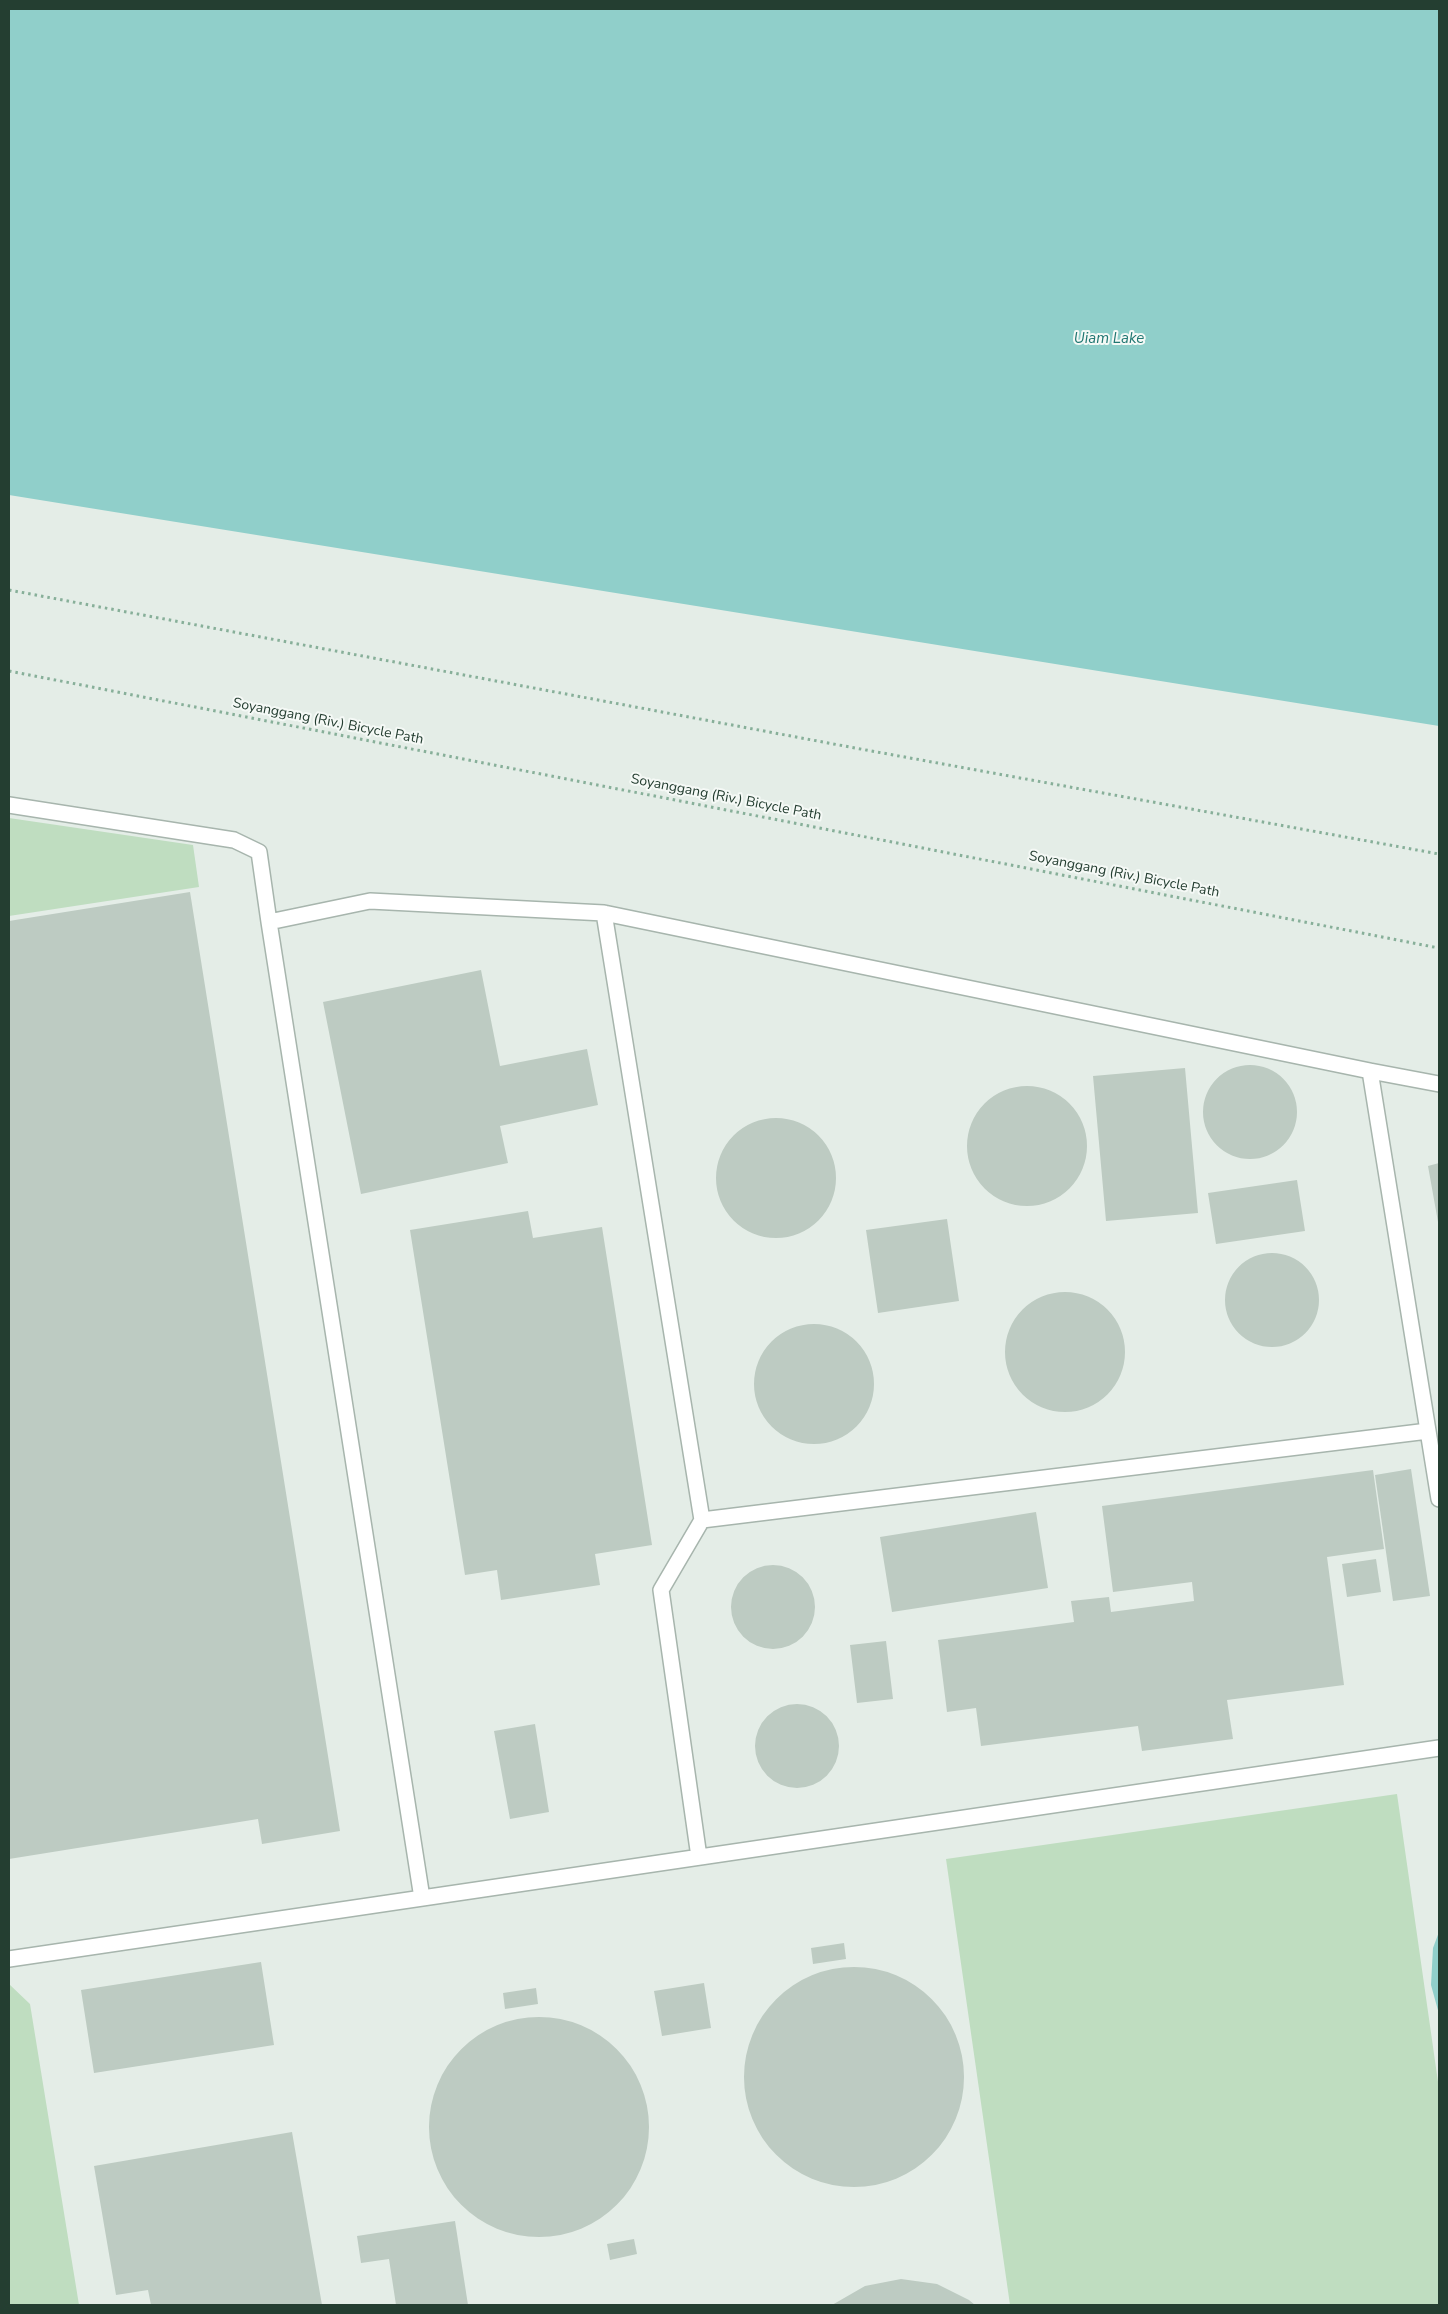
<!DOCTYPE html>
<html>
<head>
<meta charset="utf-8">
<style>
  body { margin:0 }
  #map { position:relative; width:1448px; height:2314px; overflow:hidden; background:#e4ede7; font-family:"Nunito Sans",sans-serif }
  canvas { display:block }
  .frame { position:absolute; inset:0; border:10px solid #243e31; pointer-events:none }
</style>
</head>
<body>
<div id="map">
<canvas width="1448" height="2314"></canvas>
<div class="frame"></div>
</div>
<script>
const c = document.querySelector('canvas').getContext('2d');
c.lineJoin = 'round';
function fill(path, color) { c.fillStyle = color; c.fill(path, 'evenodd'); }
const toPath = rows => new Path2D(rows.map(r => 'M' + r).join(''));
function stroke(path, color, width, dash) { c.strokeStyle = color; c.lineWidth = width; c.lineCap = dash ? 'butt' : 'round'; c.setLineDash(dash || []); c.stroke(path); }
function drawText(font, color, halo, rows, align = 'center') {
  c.font = font + ' "Nunito Sans",sans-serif'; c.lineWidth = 4; c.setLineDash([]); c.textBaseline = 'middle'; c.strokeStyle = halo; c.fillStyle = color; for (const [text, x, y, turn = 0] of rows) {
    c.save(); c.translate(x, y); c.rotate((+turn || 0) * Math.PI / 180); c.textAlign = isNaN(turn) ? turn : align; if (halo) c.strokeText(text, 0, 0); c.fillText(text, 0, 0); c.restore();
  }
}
fill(toPath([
  [9,818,193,845,199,887,9,916],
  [1397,1794,1439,2089,1439,2305,1010,2305,946,1859],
  [9,1984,30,2004,79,2305,9,2305]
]), '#bfddc0');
fill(toPath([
  [9,9,1439,9,1439,726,9,495],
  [1439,1932,1439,2014,1431,1985,1433,1948]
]), '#90cfca');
fill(toPath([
  [190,892,340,1831,262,1844,258,1819,9,1859,9,921],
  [481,970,500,1066,587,1049,598,1105,500,1126,508,1163,361,1194,323,1002],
  '1203 1112a47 47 0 1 1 94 0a47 47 0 1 1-94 0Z',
  [1185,1068,1198,1213,1106,1221,1093,1076],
  '967 1146a60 60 0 1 1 120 0a60 60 0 1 1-120 0Z',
  '716 1178a60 60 0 1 1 120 0a60 60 0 1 1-120 0Z',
  [1439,1163,1439,1222,1438,1222,1428,1166],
  [1297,1180,1305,1231,1216,1244,1208,1193],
  [528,1211,533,1238,602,1227,652,1545,595,1554,600,1585,501,1600,497,1570,465,1575,410,1230],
  [947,1219,959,1301,878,1313,866,1230],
  '1225 1300a47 47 0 1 1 94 0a47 47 0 1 1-94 0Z',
  '1005 1352a60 60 0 1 1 120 0a60 60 0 1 1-120 0Z',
  '754 1384a60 60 0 1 1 120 0a60 60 0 1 1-120 0Z',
  [1411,1469,1430,1596,1393,1601,1375,1475],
  [1373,1470,1384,1549,1327,1557,1344,1685,1227,1700,1233,1739,1142,1751,1138,1726,981,1746,976,1708,947,1712,938,1640,1074,1622,1071,1601,1109,1597,1111,1612,1194,1601,1192,1582,1113,1592,1102,1506],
  [1036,1512,1048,1588,892,1612,880,1537],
  [1376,1559,1381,1592,1347,1597,1342,1564],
  '731 1607a42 42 0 1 1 84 0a42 42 0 1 1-84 0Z',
  [886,1641,893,1699,857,1703,850,1645],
  '755 1746a42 42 0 1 1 84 0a42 42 0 1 1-84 0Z',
  [535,1724,549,1812,510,1819,494,1731],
  [844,1943,846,1959,813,1964,811,1948],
  [261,1962,274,2045,94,2073,81,1990],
  '744 2077a110 110 0 1 1 220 0a110 110 0 1 1-220 0Z',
  [704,1983,711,2028,662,2036,654,1991],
  [536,1988,538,2004,505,2009,503,1993],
  '429 2127a110 110 0 1 1 220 0a110 110 0 1 1-220 0Z',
  [292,2132,322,2305,151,2305,148,2290,116,2295,94,2166],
  [455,2221,468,2305,396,2305,389,2259,361,2263,357,2236],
  [634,2239,637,2254,610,2260,607,2244],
  [901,2279,937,2284,969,2300,975,2305,832,2305,865,2286]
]), '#bdcbc2');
const service = toPath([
  [9,805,234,840,259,852,269,922,422,1898],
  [604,913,702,1520,661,1590,699,1857],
  [269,922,370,901,604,913,1370,1071],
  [1439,1084,1370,1071,1439,1499],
  [702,1520,1428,1431],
  [9,1959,1439,1748]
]);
stroke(service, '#a7b5ad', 18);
stroke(toPath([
  [9,590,855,748,1439,854],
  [9,671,1439,948]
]), '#87af99', 3, [2.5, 4]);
stroke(service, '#fff', 15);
drawText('14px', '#243e31', '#f5f9f6', [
  ["Soyanggang (Riv.) Bicycle Path",328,722,11],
  ["Soyanggang (Riv.) Bicycle Path",726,798,11],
  ["Soyanggang (Riv.) Bicycle Path",1124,875,11]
]);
drawText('italic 15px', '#217772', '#f5f9f6', [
  ["Uiam Lake",1109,339]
]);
</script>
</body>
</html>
